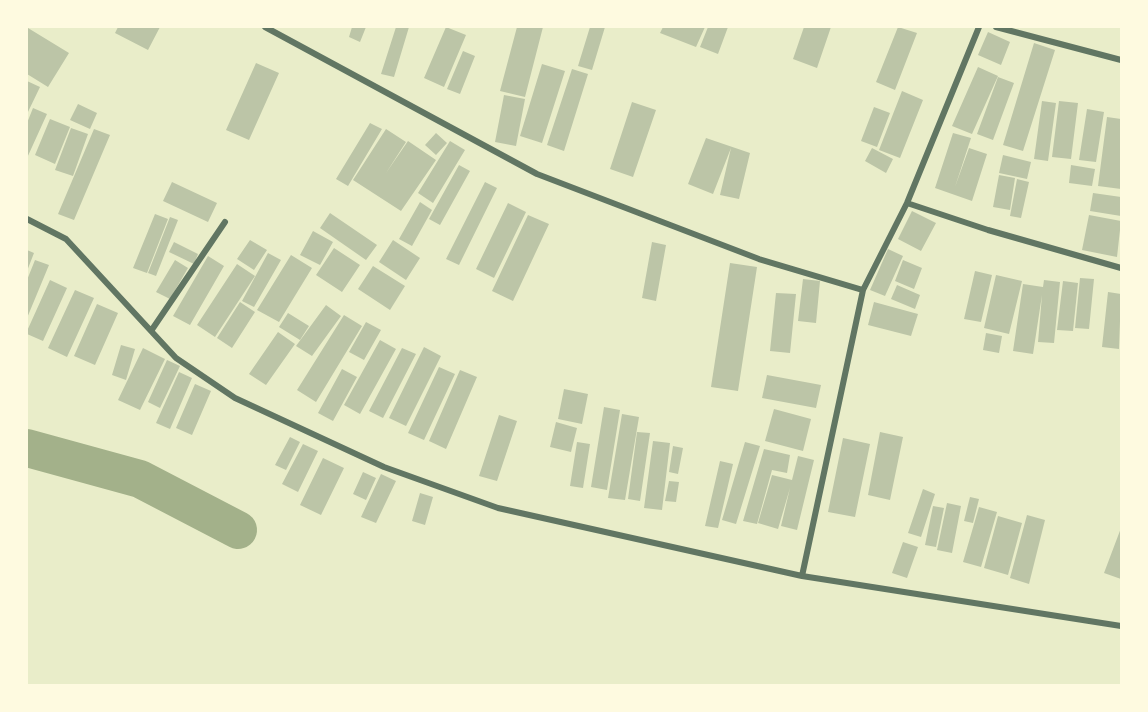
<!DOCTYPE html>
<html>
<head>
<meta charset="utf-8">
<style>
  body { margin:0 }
  #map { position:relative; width:1148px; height:712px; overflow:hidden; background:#e9edc9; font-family:"Varela Round",sans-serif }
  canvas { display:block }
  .frame { position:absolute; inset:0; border:28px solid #fefae0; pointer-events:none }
</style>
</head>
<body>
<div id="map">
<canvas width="1148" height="712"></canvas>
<div class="frame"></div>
</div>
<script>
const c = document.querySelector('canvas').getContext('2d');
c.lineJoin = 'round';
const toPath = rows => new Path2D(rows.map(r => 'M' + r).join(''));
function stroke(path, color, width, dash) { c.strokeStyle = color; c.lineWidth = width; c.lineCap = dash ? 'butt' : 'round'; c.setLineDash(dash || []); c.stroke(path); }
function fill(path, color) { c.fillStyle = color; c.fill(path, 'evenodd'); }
stroke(toPath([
  [27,448,140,479,238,530]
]), '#a3b18a', 38);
fill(toPath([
  [118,27,160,27,148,50,115,33],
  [352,27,366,27,360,42,349,37],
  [396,27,409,27,394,77,381,74],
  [446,27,466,35,444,87,424,78],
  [517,27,543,27,525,97,500,91],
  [590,27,605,27,592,70,578,66],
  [663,27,705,27,696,47,660,33],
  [708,27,728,27,718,54,700,47],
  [804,27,831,27,817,68,793,59],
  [898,27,917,33,895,90,876,82],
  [28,28,69,53,48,87,27,74],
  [988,32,1010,42,1001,65,978,55],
  [1034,43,1055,50,1023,151,1003,145],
  [463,51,475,56,460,94,447,89],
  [256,63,279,73,249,140,226,130],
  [542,64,565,71,542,143,520,136],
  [978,67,998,76,972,134,952,126],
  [572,69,588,74,564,151,547,145],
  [998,77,1014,83,993,140,977,134],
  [27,81,40,87,27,114],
  [902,91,923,100,900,158,879,150],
  [504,95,525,99,516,146,495,142],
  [1042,101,1056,103,1048,161,1034,159],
  [1059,101,1078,103,1071,159,1052,157],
  [632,102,656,110,633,177,610,169],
  [78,104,97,113,90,129,70,120],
  [874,107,890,113,877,147,861,141],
  [33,108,47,114,27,158,27,123],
  [1087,109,1104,112,1096,162,1079,160],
  [1107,117,1121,119,1121,189,1098,186],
  [50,119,70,127,55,164,35,155],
  [370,123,382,129,348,186,336,179],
  [71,128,88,134,73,176,55,170],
  [94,129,110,135,74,220,58,214],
  [386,129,406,142,386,173,408,141,436,160,401,211,353,180],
  [436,133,447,143,436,155,425,145],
  [953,133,971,138,955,187,969,148,987,154,972,201,935,188],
  [706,138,750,153,739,199,720,195,731,148,713,194,688,184],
  [450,141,465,150,433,203,418,193],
  [872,148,893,159,886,173,865,161],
  [1003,155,1031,162,1027,179,999,173],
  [459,165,470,171,440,225,429,219],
  [1071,165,1095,169,1092,186,1069,183],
  [999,175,1015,178,1010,210,993,207],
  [1017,179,1029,182,1021,218,1010,216],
  [172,182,217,203,208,222,163,201],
  [485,182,497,188,459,265,446,259],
  [1093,193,1121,197,1121,216,1090,211],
  [420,202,432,210,412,246,399,239],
  [508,203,526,212,494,278,476,269],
  [912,211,936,223,921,251,898,239],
  [330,213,377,245,366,260,320,228],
  [155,214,168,219,147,273,133,268],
  [528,215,549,224,513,301,492,291],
  [1089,215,1121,221,1117,257,1082,250],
  [170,217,178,220,156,276,148,273],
  [313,231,333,242,320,265,300,255],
  [250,240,267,250,254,270,237,259],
  [393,240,420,258,406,280,379,262],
  [174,242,198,254,194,264,169,252],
  [652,242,666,245,656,301,642,298],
  [334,248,360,265,342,292,316,275],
  [888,249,903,256,885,296,870,290],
  [27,250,34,253,27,271],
  [268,253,281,260,254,307,242,301],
  [291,255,312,268,279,322,257,310],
  [208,256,224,266,190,325,173,316],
  [35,260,49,265,27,318,27,280],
  [175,260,188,268,170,299,156,292],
  [903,260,922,268,914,289,895,281],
  [730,263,757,267,738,391,711,387],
  [237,264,255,276,215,337,197,325],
  [373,266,405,286,390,310,358,289],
  [975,271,992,275,981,322,964,319],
  [996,275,1022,281,1009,334,984,328],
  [1080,278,1094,279,1089,329,1075,328],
  [803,279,820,281,816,323,798,321],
  [50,280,67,288,43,341,27,334,27,331],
  [1044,280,1060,282,1054,343,1038,342,1042,295,1033,354,1013,351,1023,284,1043,287],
  [1063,281,1078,283,1073,331,1057,330],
  [897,285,920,295,915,309,891,299],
  [75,290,94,298,67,357,48,348],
  [1108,292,1121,294,1119,349,1102,347],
  [776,293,796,294,790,353,770,351],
  [240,302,255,312,232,348,217,338],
  [874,302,918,314,911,336,868,325],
  [97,304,118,313,95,365,74,356],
  [326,305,341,316,312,356,296,346],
  [288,313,309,326,300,340,279,327],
  [344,315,362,326,316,402,297,390],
  [366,322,381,330,364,360,349,352],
  [278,332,295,344,266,385,249,374],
  [986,333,1002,336,999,353,983,350],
  [380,340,396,349,360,414,344,405],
  [121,345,135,349,126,380,112,375],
  [424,347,441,356,406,426,389,418],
  [143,348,165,359,140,410,118,400],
  [402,348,416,354,383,418,369,411],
  [167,360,180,366,160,408,148,402],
  [439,367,455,374,424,440,408,433],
  [342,369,357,377,333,421,318,413],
  [460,370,477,377,446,449,429,441],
  [179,372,192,378,170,429,156,423],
  [767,375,821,385,816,408,762,398],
  [195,384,211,391,192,435,176,428],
  [564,389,588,394,582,424,558,419],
  [604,407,620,410,607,490,591,487],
  [774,409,811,419,803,451,765,441],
  [622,414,639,417,625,500,608,498],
  [499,415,517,421,497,481,479,476],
  [556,422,577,428,571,452,550,447],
  [637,432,650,433,640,501,628,499],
  [880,432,903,437,890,500,868,495],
  [290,437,300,442,286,470,275,465],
  [843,438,870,444,855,517,828,512],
  [653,441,670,443,662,510,644,508],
  [577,442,590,444,583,488,570,486],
  [745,442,760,446,736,524,722,520],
  [303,444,318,451,298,492,282,484],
  [673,446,683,448,678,474,669,472],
  [764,449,790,455,787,473,772,470,757,524,743,521],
  [798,456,814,460,797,530,781,526,790,488,778,529,758,523,772,475,792,480],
  [323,458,344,468,321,515,300,505],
  [720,461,733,464,718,528,705,526],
  [363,472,376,478,366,500,353,494],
  [381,474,396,481,376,523,361,517],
  [669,481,679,482,676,502,665,501],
  [923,489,935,494,921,537,908,533],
  [420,493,433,497,425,525,412,521],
  [970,497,979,499,973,523,964,521],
  [947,503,961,506,952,553,937,550],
  [933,506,944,508,936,547,925,545],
  [979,507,997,512,981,567,963,562],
  [1027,515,1045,520,1029,584,1010,578],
  [998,516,1022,523,1008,575,984,568],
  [1121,528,1121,579,1104,573],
  [903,542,918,547,907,578,892,573]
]), '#bcc5a7');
stroke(toPath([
  [265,27,537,174,759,259,863,290,907,203,979,27],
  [996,27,1121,60],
  [907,203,988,230,1121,268],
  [27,219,66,239,176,358,235,398,384,467,498,508,802,576,1121,626],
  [151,331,225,222],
  [802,576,863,290]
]), '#617663', 6);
</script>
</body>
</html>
